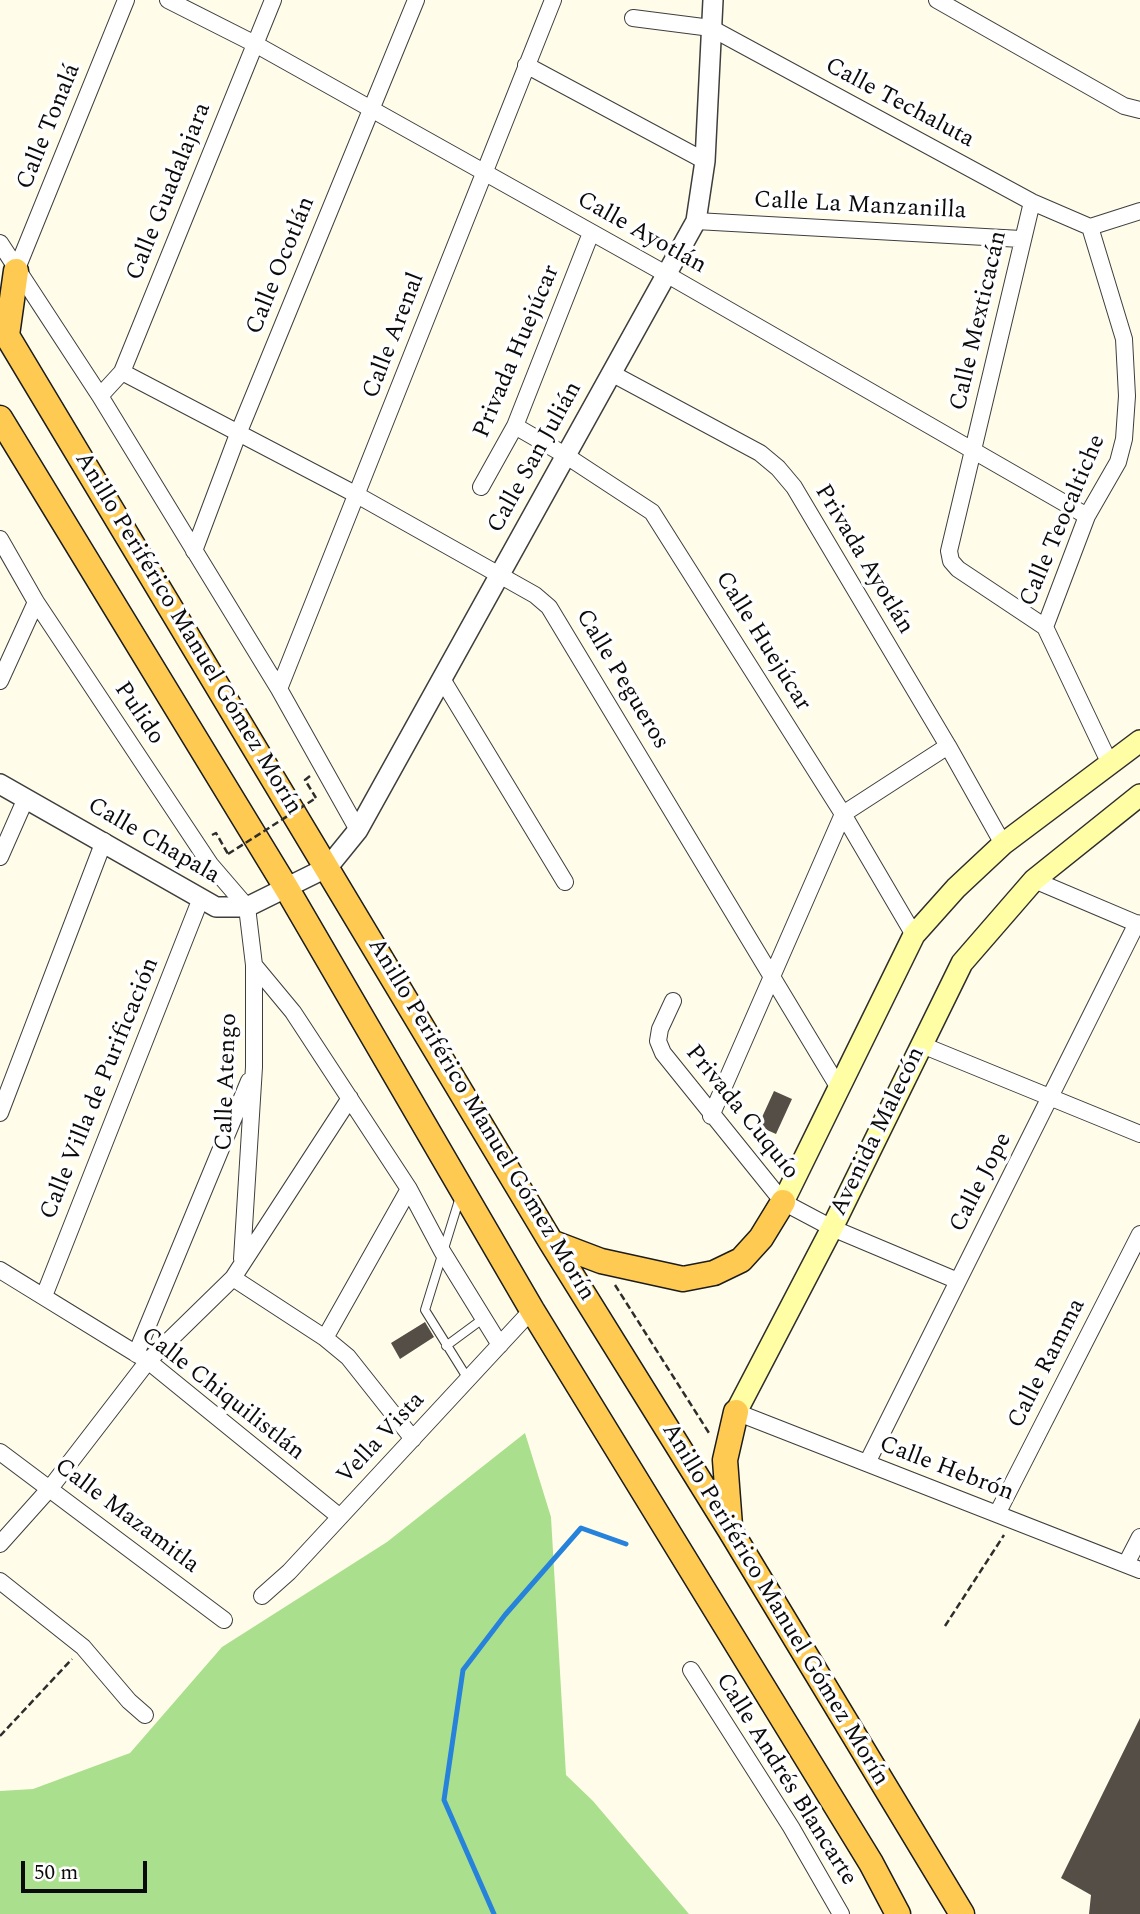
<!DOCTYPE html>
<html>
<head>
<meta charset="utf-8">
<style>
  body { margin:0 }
  #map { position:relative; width:1140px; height:1914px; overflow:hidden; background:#fffdea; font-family:Spectral,serif }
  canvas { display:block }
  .scale { position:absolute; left:21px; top:1861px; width:126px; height:32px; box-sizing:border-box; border:4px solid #0b0b0b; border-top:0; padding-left:9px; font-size:21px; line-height:24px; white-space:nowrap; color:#0b0b0b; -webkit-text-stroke:5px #fff; paint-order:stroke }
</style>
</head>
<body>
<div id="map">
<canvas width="1140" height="1914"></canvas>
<div class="scale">50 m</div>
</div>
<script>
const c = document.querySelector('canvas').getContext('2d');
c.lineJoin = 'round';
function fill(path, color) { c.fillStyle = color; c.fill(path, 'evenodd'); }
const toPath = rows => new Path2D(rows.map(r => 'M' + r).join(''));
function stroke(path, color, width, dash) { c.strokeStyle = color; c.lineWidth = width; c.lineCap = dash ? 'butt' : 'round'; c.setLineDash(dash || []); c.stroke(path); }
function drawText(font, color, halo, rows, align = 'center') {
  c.font = font + ' Spectral,serif'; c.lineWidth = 7; c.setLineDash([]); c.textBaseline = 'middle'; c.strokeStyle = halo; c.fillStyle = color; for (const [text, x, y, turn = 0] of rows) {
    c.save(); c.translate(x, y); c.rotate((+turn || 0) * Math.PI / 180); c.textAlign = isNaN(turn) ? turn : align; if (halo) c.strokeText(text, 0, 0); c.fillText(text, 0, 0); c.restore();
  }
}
fill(toPath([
  [525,1433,551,1517,566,1775,593,1801,689,1914,0,1914,0,1791,33,1789,130,1753,222,1647,387,1542]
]), '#aae08d');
stroke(toPath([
  [494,1914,444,1800,463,1670,505,1615,581,1528,626,1544]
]), '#2782db', 5);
fill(toPath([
  [774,1091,792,1099,776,1134,758,1126],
  [425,1322,434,1337,400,1359,391,1343],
  [1140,1718,1140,1914,1089,1914,1091,1895,1061,1878]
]), '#554e47');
const service = toPath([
  [460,1197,425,1310,468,1379],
  [446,1346,484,1318]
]);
const minor = toPath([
  [168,0,255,44,666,274,1087,516],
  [937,0,1124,106,1140,110],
  [633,18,711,28,1032,202,1090,227,1140,211],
  [526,65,705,161],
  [1032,202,949,551,951,561,958,569,1045,627,1110,764],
  [696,221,1021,239],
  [0,243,100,396,279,689,358,830],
  [16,271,126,0],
  [122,372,357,495,535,595,549,607,839,1088],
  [611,373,760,453,778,468,794,487,948,746,1003,844],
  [100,396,122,372,273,0],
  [515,426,565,455,652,512,843,814,914,935],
  [481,487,515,426,591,233],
  [0,539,36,602,210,864,247,907,254,965,254,1067,242,1259],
  [194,551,238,434,416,0],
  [1045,627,1087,516,1118,462,1124,439,1127,396,1124,339,1090,227],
  [442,679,565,882],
  [0,681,36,602],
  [279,689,553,0],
  [0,857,26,798],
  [1034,880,1140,925],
  [254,965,293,1012,409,1189,442,1251,500,1345],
  [673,1001,660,1029,658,1041,663,1053,783,1202,832,1228,958,1281],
  [922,1045,1140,1134],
  [0,1113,104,841],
  [711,1116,843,814,948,746],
  [0,1270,148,1361,340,1517],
  [233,1278,325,1338,348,1357,413,1439],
  [44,1296,201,898],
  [325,1338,409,1189],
  [136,1354,249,1081],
  [736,1412,1140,1570],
  [0,1452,224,1620],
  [867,1463,1137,923],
  [997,1514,1140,1234],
  [0,1544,51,1487,148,1361,233,1278,350,1098],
  [1126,1564,1140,1537],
  [0,1581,83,1647,129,1701,145,1715],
  [262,1596,289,1572,532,1310],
  [691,1670,791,1827,841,1914]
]);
const tertiary = toPath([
  [0,784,216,907,247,907,328,867,358,830,696,221,705,161,713,0]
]);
const secondary = toPath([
  [783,1202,914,935,956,888,1003,844,1140,741],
  [736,1412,832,1228,962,963,1034,880,1140,795]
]);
const trunk = toPath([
  [0,324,551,1242,730,1530,962,1914],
  [7,335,16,271],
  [0,418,287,889,532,1310,871,1863,898,1914],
  [551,1242,601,1261,683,1279,714,1273,741,1260,761,1238,783,1202],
  [730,1526,725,1460,736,1412]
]);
stroke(service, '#3e3e3e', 10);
stroke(minor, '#3e3e3e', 18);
stroke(tertiary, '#3e3e3e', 22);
stroke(secondary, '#2d2d2d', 24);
stroke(trunk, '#1c1c1c', 27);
stroke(toPath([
  [310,776,305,780,316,798],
  [212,835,216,833,228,854],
  [615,1285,709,1433],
  [945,1626,1004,1535],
  [0,1736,72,1659]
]), '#2d2d2d', 2.5, [7, 3.5]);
stroke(service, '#fff', 8);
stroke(minor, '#fff', 16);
stroke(tertiary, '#fff', 19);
stroke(secondary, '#fffea5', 21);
stroke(trunk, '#ffca51', 24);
stroke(toPath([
  [228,854,316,798]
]), '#2d2d2d', 2.5, [7, 3.5]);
drawText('24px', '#0b0b0b', '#fff', [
  ["Calle Techaluta",899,104,28],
  ["Calle Tonalá",50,127,-68],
  ["Calle Guadalajara",170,192,-68],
  ["Calle La Manzanilla",860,207,3],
  ["Calle Ayotlán",641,234,29],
  ["Calle Ocotlán",282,266,-68],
  ["Calle Mexticacán",980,321,-77],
  ["Calle Arenal",395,336,-69],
  ["Privada Huejúcar",518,352,-67],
  ["Calle San Julián",536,458,-61],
  ["Calle Teocaltiche",1064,521,-67],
  ["Privada Ayotlán",863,560,59],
  ["Anillo Periférico Manuel Gómez Morín",187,634,59],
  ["Calle Huejúcar",762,642,58],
  ["Calle Pegueros",621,680,59],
  ["Pulido",138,714,56],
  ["Calle Chapala",153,842,30],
  ["Calle Atengo",228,1082,-88],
  ["Calle Villa de Purificación",101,1089,-68],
  ["Privada Cuquío",741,1113,51],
  ["Anillo Periférico Manuel Gómez Morín",480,1120,59],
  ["Avenida Malecón",879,1132,-64],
  ["Calle Jope",982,1183,-63],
  ["Calle Ramma",1048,1364,-63],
  ["Calle Chiquilistlán",222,1395,38],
  ["Vella Vista",382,1439,-47],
  ["Calle Hebrón",946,1470,21],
  ["Calle Mazamitla",126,1517,37],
  ["Anillo Periférico Manuel Gómez Morín",774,1605,59],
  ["Calle Andrés Blancarte",785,1780,58]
]);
</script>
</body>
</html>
